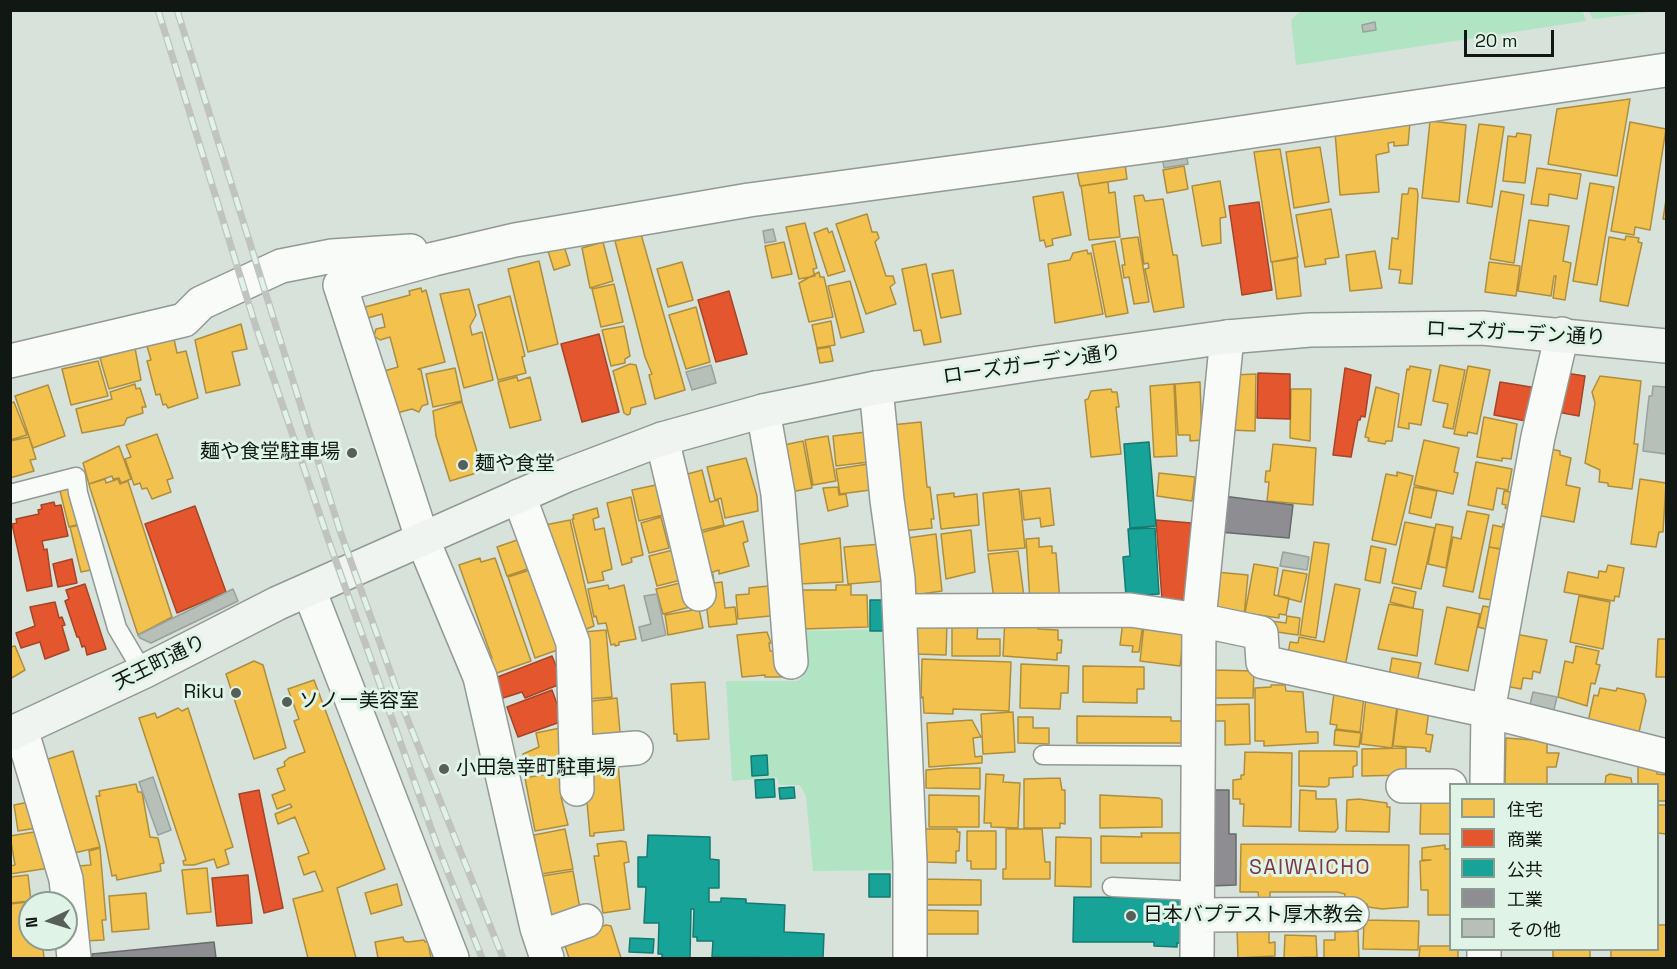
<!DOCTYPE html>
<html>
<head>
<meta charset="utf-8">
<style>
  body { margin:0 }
  #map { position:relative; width:1677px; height:969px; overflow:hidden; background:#d7e2da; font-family:"Space Grotesk","Noto Sans JP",sans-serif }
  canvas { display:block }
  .frame { position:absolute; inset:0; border:12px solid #111813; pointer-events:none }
  .legend { position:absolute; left:1449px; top:783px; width:210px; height:168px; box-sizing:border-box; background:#dff4e6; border:2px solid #8d9c92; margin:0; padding:8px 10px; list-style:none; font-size:18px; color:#111813 }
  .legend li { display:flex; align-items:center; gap:12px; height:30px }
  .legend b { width:30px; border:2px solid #8d9c92 }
  .north { position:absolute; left:18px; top:891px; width:60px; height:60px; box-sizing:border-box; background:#dff4e6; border:2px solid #8d9c92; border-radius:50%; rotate:266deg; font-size:16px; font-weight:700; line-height:24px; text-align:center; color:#111813 }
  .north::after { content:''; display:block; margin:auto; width:21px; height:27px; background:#565f59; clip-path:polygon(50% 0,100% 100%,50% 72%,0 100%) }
  .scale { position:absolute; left:1464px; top:30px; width:90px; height:27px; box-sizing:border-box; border:3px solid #111813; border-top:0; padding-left:8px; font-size:18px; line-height:21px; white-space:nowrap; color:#111813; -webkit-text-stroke:4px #dff4e6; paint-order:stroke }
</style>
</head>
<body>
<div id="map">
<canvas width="1677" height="969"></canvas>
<div class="frame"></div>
<ul class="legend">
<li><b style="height:16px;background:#f2c14e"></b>住宅</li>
<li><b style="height:16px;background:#e4572e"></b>商業</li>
<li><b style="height:16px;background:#17a398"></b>公共</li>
<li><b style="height:16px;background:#8d8d92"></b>工業</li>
<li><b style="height:16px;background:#b7bfb9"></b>その他</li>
</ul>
<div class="north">N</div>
<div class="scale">20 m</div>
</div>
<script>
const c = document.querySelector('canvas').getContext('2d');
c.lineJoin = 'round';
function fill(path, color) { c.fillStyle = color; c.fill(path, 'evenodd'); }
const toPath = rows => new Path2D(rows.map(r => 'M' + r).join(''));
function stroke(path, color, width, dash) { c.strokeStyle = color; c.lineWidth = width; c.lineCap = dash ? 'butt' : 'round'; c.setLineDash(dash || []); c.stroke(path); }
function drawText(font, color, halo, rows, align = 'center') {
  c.font = font + ' "Space Grotesk","Noto Sans JP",sans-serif'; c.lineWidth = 6; c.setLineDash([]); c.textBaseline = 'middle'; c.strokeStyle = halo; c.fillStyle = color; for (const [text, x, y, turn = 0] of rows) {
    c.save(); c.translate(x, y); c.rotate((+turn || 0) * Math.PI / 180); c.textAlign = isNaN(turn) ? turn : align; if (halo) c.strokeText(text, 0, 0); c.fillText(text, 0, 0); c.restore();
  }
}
fill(toPath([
  [1302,10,1582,10,1586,21,1296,65,1291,20],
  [1666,10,1593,19,1589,11,1589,10],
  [896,629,901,870,813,871,806,796,800,785,779,785,777,777,732,781,726,681,798,681,804,675,802,635,804,631]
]), '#b0e4c3');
const homes = toPath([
  [1630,99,1617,176,1548,164,1557,109,1630,99],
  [1430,121,1466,125,1459,202,1422,198,1430,121],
  [1410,122,1408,145,1394,146,1394,142,1388,143,1389,152,1376,155,1379,192,1340,195,1335,132,1410,122],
  [1630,122,1666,129,1650,230,1635,227,1634,235,1611,231,1630,122],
  [1479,124,1504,127,1492,207,1467,203,1479,124],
  [1517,133,1531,135,1525,183,1503,181,1508,136,1516,137,1517,133],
  [1320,147,1329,202,1294,208,1286,152,1320,147],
  [1280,149,1298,257,1271,262,1254,152,1280,149],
  [1125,164,1127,179,1080,186,1077,171,1125,164],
  [1184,166,1188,189,1167,193,1163,170,1184,166],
  [1537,168,1581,174,1577,199,1549,194,1548,206,1531,204,1537,168],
  [1220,181,1226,217,1220,218,1221,243,1202,246,1192,186,1220,181],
  [1108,182,1109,193,1115,192,1120,237,1089,240,1081,186,1108,182],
  [1590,183,1614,187,1597,285,1573,281,1590,183],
  [1409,188,1417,189,1418,195,1412,284,1399,283,1401,270,1389,269,1392,238,1398,239,1402,194,1408,194,1409,188],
  [1501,191,1524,195,1514,263,1490,259,1501,191],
  [1063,192,1071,235,1052,239,1053,245,1046,247,1044,240,1040,241,1033,197,1063,192],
  [1143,195,1145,201,1163,199,1173,255,1177,255,1184,307,1154,312,1145,269,1149,268,1148,263,1144,264,1134,196,1143,195],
  [1666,200,1666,219,1663,219,1666,200],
  [1331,209,1339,257,1325,259,1326,264,1305,267,1296,215,1331,209],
  [867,214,872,232,877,232,879,238,875,242,886,276,893,276,895,283,890,287,896,304,866,314,836,224,867,214],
  [1529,220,1569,226,1563,261,1571,263,1565,300,1553,298,1556,276,1554,276,1551,296,1518,291,1529,220],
  [805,223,817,268,813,269,815,276,799,279,786,227,805,223],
  [827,228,829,233,832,231,845,271,828,276,814,233,827,228],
  [641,234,685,390,655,399,649,375,652,374,645,357,615,241,641,234],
  [1626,236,1639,238,1638,242,1642,243,1628,306,1600,301,1609,237,1625,240,1626,236],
  [1138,237,1149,302,1134,304,1129,277,1124,278,1122,265,1125,265,1121,239,1138,237],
  [1115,241,1128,313,1106,317,1092,245,1115,241],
  [603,242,613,281,590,288,582,248,603,242],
  [784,242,792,274,772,278,765,246,784,242],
  [563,243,570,265,554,270,547,248,563,243],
  [1087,250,1088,254,1091,253,1103,314,1055,323,1048,264,1070,260,1073,253,1087,250],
  [1375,251,1382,288,1350,291,1346,255,1375,251],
  [1297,258,1301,296,1277,299,1272,262,1297,258],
  [539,261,558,344,528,352,508,269,539,261],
  [682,262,693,300,668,307,657,269,682,262],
  [1489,262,1520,266,1516,296,1485,292,1489,262],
  [926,264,941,342,924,345,921,330,914,331,902,269,926,264],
  [953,270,961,314,941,318,932,274,953,270],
  [819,272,820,277,824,277,833,317,809,322,799,283,819,272],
  [850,281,864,332,841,338,828,286,850,281],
  [614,284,623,322,601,327,592,289,614,284],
  [421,288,422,292,426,290,445,362,418,369,421,370,428,404,422,406,419,412,412,409,393,414,381,372,398,367,390,337,380,340,374,336,376,329,385,327,382,314,368,318,365,307,410,295,409,291,421,288],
  [469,289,476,315,470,326,472,335,482,332,493,380,464,388,440,294,469,289],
  [510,296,525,356,522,357,526,373,498,380,478,305,510,296],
  [696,307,710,362,686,369,669,315,696,307],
  [831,321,835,345,817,348,812,325,831,321],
  [241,324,247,349,232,352,240,385,206,393,195,340,241,324],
  [624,326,630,356,625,359,625,363,611,366,602,330,624,326],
  [174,339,177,353,186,351,198,398,168,408,166,404,163,405,160,394,156,395,147,361,151,360,147,346,174,339],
  [830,347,833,361,820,363,817,349,830,347],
  [135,348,141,380,109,389,100,358,135,348],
  [98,361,108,396,71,405,62,369,98,361],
  [630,364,636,365,646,404,631,408,630,414,627,415,624,413,613,371,630,364],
  [1440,365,1465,370,1453,429,1443,427,1448,404,1433,401,1440,365],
  [1410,366,1431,370,1421,425,1409,423,1409,429,1398,427,1407,369,1409,370,1410,366],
  [1468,366,1490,370,1477,434,1468,432,1467,436,1454,434,1468,366],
  [455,368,462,401,433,407,426,374,455,368],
  [1256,374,1255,431,1228,430,1233,375,1256,374],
  [1600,376,1641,381,1634,444,1638,444,1632,489,1608,486,1608,483,1599,482,1600,470,1585,463,1595,403,1592,392,1600,376],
  [517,377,518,381,530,377,541,420,510,428,498,382,517,377],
  [1200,382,1202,440,1190,441,1190,435,1178,435,1175,384,1200,382],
  [135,384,136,389,140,388,146,407,142,407,143,413,127,418,124,425,82,433,76,409,112,399,110,392,135,384],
  [1174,384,1177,456,1154,457,1150,386,1174,384],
  [48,385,65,436,33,448,15,396,48,385],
  [1376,387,1399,394,1392,441,1386,441,1385,444,1368,441,1369,438,1365,437,1376,387],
  [1111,389,1112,392,1117,392,1119,407,1116,407,1121,454,1091,457,1085,400,1088,399,1091,391,1111,389],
  [1291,389,1311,389,1310,441,1290,438,1291,389],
  [14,402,27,435,10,440,10,403,14,402],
  [462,402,483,471,450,481,436,436,433,411,462,402],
  [1484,417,1517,424,1511,459,1502,458,1502,461,1477,457,1484,417],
  [921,422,927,487,930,487,934,519,931,519,932,528,902,531,891,425,921,422],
  [866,432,869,462,836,466,833,436,866,432],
  [157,434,173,478,167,480,171,492,152,499,147,488,142,489,140,483,134,485,125,459,131,457,126,445,157,434],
  [828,436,836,481,813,485,805,440,828,436],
  [29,437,36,459,30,460,34,471,10,478,10,441,29,437],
  [1424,440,1459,448,1454,472,1458,473,1453,494,1414,485,1424,440],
  [803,441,812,488,785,493,779,446,803,441],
  [1273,444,1316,448,1313,505,1267,501,1269,482,1265,482,1266,471,1270,471,1273,444],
  [119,446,131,479,121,483,119,478,113,479,112,476,89,484,83,463,119,446],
  [1546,448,1560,451,1560,455,1571,458,1566,485,1580,488,1574,522,1531,514,1546,448],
  [746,458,757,496,758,511,725,518,721,498,715,500,707,467,746,458],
  [1476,462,1512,469,1508,490,1497,488,1493,510,1468,505,1476,462],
  [874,463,878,489,840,494,836,469,874,463],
  [702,470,710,502,718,500,724,525,691,533,677,477,702,470],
  [1397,472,1413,476,1396,545,1372,540,1386,474,1397,476,1397,472],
  [1159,473,1195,477,1192,501,1157,496,1159,473],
  [105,479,106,483,118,479,120,484,128,481,172,617,138,635,90,488,89,484,105,479],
  [1640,479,1666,483,1663,532,1659,532,1656,547,1631,544,1640,479],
  [656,485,663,515,639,521,632,490,656,485],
  [74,487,83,523,69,527,60,491,74,487],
  [838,487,839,495,846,494,848,506,828,511,823,488,838,487],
  [1414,487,1437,491,1431,518,1409,513,1414,487],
  [1050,488,1054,525,1041,527,1040,518,1024,520,1021,491,1050,488],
  [1019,489,1025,548,988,551,983,493,1019,489],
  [1504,491,1523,494,1516,510,1505,508,1506,505,1502,504,1504,491],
  [954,493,954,497,977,494,979,525,941,529,937,495,954,493],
  [631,497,643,555,631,558,632,562,622,565,607,503,631,497],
  [597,508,599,517,593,519,595,530,604,528,612,569,602,572,604,580,588,583,572,519,574,519,573,515,597,508],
  [1467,511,1489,515,1473,592,1443,586,1453,537,1461,539,1467,511],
  [661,517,669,548,649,553,641,523,661,517],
  [570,520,594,626,579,632,545,525,570,520],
  [743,521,748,541,743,543,749,566,719,574,719,570,707,574,693,535,743,521],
  [1405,522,1435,528,1421,589,1392,583,1405,522],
  [86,524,96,569,81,572,70,527,86,524],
  [1436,524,1453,527,1446,568,1428,564,1436,524],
  [1503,524,1514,526,1510,551,1489,547,1493,525,1502,527,1503,524],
  [971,530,975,572,946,579,941,534,971,530],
  [936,534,942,591,914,595,907,538,936,534],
  [523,538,533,567,507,576,497,547,523,538],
  [840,538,843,582,798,584,795,545,840,538],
  [1039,538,1039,547,1052,546,1052,553,1056,553,1060,601,1030,602,1026,539,1039,538],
  [1314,542,1329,544,1316,638,1300,635,1314,542],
  [882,544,885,581,848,584,844,547,882,544],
  [1371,546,1386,549,1380,583,1365,580,1371,546],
  [1489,547,1508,550,1499,601,1479,598,1489,547],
  [673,550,681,580,657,586,649,556,673,550],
  [1018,551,1024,597,994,600,988,554,1018,551],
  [480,558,481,562,495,558,531,661,494,674,489,660,492,658,459,565,480,558],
  [1254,564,1278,568,1274,595,1289,598,1286,615,1279,614,1279,618,1245,613,1254,564],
  [1608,565,1624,568,1619,597,1615,596,1614,601,1564,592,1568,572,1598,578,1599,571,1606,572,1608,565],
  [536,568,563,648,535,658,508,577,536,568],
  [1283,570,1307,574,1301,602,1278,596,1283,570],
  [1216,572,1248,575,1244,616,1212,613,1216,572],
  [713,574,714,583,722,582,725,608,735,607,737,624,709,627,703,575,713,574],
  [680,583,690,607,663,614,656,589,680,583],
  [1335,584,1360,589,1344,672,1287,660,1290,642,1298,643,1299,637,1324,642,1335,584],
  [608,585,609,589,624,585,636,639,619,642,619,645,615,646,615,644,611,645,606,623,598,624,596,616,594,617,588,589,608,585],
  [778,585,781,615,738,619,736,595,749,594,749,588,778,585],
  [836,585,851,585,851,595,867,595,868,627,802,629,802,590,836,590,836,585],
  [1394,587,1416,592,1413,608,1390,602,1394,587],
  [1579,596,1610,602,1603,649,1570,642,1579,596],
  [1389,604,1423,610,1417,656,1378,649,1389,604],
  [1483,606,1500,609,1494,631,1478,627,1483,606],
  [1447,607,1480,614,1468,671,1435,664,1447,607],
  [699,609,703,628,668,635,665,615,699,609],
  [1287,616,1300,618,1298,635,1270,631,1271,621,1286,623,1287,616],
  [1005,618,1039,620,1038,629,1058,630,1058,640,1062,640,1061,653,1057,653,1057,660,1003,656,1005,618],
  [952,620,978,620,977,639,1000,639,1000,656,952,656,952,620],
  [917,621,947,623,946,655,916,654,917,621],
  [1123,621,1143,623,1139,652,1132,652,1133,646,1120,645,1123,621],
  [1144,625,1184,633,1180,666,1140,661,1144,625],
  [606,630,612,697,589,699,583,632,606,630],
  [767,632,771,643,769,643,770,651,777,651,781,677,765,677,765,675,742,677,737,635,767,632],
  [1510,633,1547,640,1540,673,1533,671,1532,679,1523,678,1521,689,1500,685,1510,633],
  [1658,639,1666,639,1666,677,1656,677,1658,639],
  [15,646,25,670,10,679,10,647,15,646],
  [1576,646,1599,651,1596,664,1600,665,1595,684,1591,683,1587,706,1558,697,1565,661,1573,663,1576,646],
  [1392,658,1421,663,1416,687,1388,682,1392,658],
  [922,659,1011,662,1009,711,953,709,953,714,924,713,923,697,921,698,922,659],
  [254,661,263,665,286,748,254,759,226,674,254,661],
  [1021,664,1069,666,1068,693,1061,693,1060,709,1020,708,1021,664],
  [1083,666,1144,667,1144,689,1137,689,1137,703,1083,702,1083,666],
  [1213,670,1254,671,1253,698,1214,698,1213,670],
  [314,680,385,869,337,888,356,958,308,958,293,899,323,891,315,871,304,875,298,857,309,853,295,817,278,824,275,814,292,807,290,804,277,809,272,795,285,790,277,769,285,766,284,762,289,758,305,752,294,721,299,719,288,689,314,680],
  [705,682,709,739,677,741,677,734,674,734,671,684,705,682],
  [1271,685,1285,685,1286,691,1303,692,1306,732,1318,732,1318,743,1264,746,1264,741,1255,741,1255,688,1271,687,1271,685],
  [1600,688,1616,691,1617,688,1644,694,1646,701,1639,732,1587,726,1594,695,1598,696,1600,688],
  [1334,693,1364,696,1360,732,1336,729,1337,725,1330,724,1334,693],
  [1366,697,1397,705,1392,748,1361,744,1366,697],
  [617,698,620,732,588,736,584,702,617,698],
  [1249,704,1250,744,1225,745,1225,721,1212,721,1212,705,1249,704],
  [1398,705,1429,709,1426,734,1433,735,1430,752,1426,751,1426,748,1393,746,1398,705],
  [178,708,182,711,188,708,233,847,225,850,229,864,217,868,214,859,194,865,184,865,183,861,186,860,139,718,155,713,157,718,178,708],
  [1013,712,1015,752,983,754,981,714,1013,712],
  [1077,716,1171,717,1171,721,1182,721,1182,743,1077,743,1077,716],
  [1018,717,1033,717,1033,728,1049,728,1049,744,1018,743,1018,717],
  [972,720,981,737,973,738,975,757,982,756,982,763,929,767,927,723,972,720],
  [560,728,567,766,528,774,523,754,539,747,536,733,560,728],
  [1335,730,1361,733,1359,747,1334,745,1335,730],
  [1506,738,1547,741,1547,753,1559,753,1556,767,1547,767,1547,784,1505,784,1506,738],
  [1406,748,1406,775,1362,776,1362,749,1406,748],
  [73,751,100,847,74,853,45,760,73,751],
  [1299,751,1355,751,1357,752,1357,765,1353,767,1353,777,1329,778,1329,785,1326,787,1299,786,1299,751],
  [1245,752,1292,753,1291,827,1243,826,1244,804,1240,804,1240,799,1233,799,1233,780,1241,779,1241,775,1244,775,1245,752],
  [618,763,624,830,594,833,594,836,590,836,584,768,618,763],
  [1638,765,1657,766,1657,774,1666,775,1666,801,1658,801,1658,784,1638,784,1638,765],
  [949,768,980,768,980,789,926,788,926,770,949,768],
  [562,771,566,796,561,797,568,825,535,831,525,778,562,771],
  [986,774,1004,775,1003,782,1020,783,1018,828,991,827,991,823,984,823,986,774],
  [1610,774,1631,778,1632,784,1605,784,1606,776,1610,774],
  [1060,778,1062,790,1065,790,1065,824,1060,823,1060,828,1024,828,1024,779,1060,778],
  [136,784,138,792,142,792,150,837,158,838,164,863,160,864,161,871,117,880,116,875,112,876,96,796,100,796,99,791,136,784],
  [1300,790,1316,791,1316,799,1336,799,1338,828,1335,832,1299,831,1300,790],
  [929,795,979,796,979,827,929,827,929,795],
  [1100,795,1159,798,1162,800,1162,827,1100,828,1100,795],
  [1421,797,1450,798,1450,834,1420,834,1421,797],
  [1359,799,1387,803,1387,807,1390,807,1389,832,1346,831,1347,800,1359,799],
  [39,800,43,827,18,831,14,805,39,800],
  [1658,805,1666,805,1666,834,1658,833,1658,805],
  [565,829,573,869,541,874,534,835,565,829],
  [923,829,957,829,957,832,960,832,959,851,956,851,956,863,927,862,927,854,923,854,923,829],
  [1006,829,1042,829,1045,862,1050,862,1050,879,1003,879,1003,869,1006,869,1006,829],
  [46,830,56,867,10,874,10,866,15,865,10,836,46,830],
  [967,831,996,831,996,869,971,869,971,861,967,861,967,831],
  [1141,833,1187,833,1186,863,1101,863,1101,836,1142,837,1141,833],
  [1056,837,1091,838,1091,887,1055,886,1056,837],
  [621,841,626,842,629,862,624,863,630,909,603,913,594,856,599,856,597,844,621,841],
  [1241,844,1409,845,1408,907,1382,909,1368,907,1367,904,1348,904,1344,901,1345,894,1337,892,1270,892,1270,900,1259,901,1258,892,1240,892,1241,844],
  [1445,845,1445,849,1450,849,1450,915,1428,915,1428,890,1421,890,1420,861,1431,860,1422,860,1422,848,1445,845],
  [100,848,106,920,102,920,104,940,84,941,78,866,91,865,89,851,100,848],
  [207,868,211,912,187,914,182,870,207,868],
  [573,871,581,914,550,919,542,876,573,871],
  [28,875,31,901,10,903,10,877,28,875],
  [921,879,981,880,981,905,920,905,921,879],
  [397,884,402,905,371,914,365,893,397,884],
  [146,893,149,929,112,932,109,896,146,893],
  [53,899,53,903,30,903,30,939,42,939,44,958,11,958,10,904,53,899],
  [922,910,978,911,978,934,922,934,922,910],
  [1364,920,1419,921,1418,950,1363,949,1364,920],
  [606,925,611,926,621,958,569,958,563,940,606,925],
  [1658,925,1666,925,1666,958,1611,958,1611,950,1658,950,1658,925],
  [1237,928,1269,929,1269,943,1275,942,1275,956,1238,958,1237,928],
  [1358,931,1359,958,1324,958,1324,940,1335,940,1335,932,1358,931],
  [1285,935,1316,936,1317,957,1284,958,1285,935],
  [403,937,404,941,408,942,424,940,425,942,428,942,431,958,378,958,375,942,403,937],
  [1420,946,1450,946,1450,950,1458,950,1458,958,1419,958,1420,946],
  [1553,950,1590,950,1590,958,1553,958,1553,950]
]);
fill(homes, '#f2c14e');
stroke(homes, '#ae8e3c', 1.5);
const shops = toPath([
  [1259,202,1272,290,1242,295,1229,206,1259,202],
  [729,291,747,354,716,362,698,300,729,291],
  [599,334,619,412,582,422,561,344,599,334],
  [1345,368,1371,375,1365,417,1361,416,1360,420,1358,420,1351,457,1333,455,1345,368],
  [1559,372,1585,376,1579,416,1552,411,1559,372],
  [1258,373,1290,374,1290,419,1257,418,1258,373],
  [1500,382,1537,388,1531,422,1494,415,1500,382],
  [54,502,55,506,61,505,68,536,42,541,44,550,47,549,52,586,27,591,12,524,17,523,16,519,39,514,38,510,42,509,41,505,54,502],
  [195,506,226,592,177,613,145,524,195,506],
  [1156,520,1191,523,1185,600,1162,599,1156,520],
  [72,559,77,583,58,587,53,564,72,559],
  [85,584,106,649,87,655,85,646,82,647,79,637,77,637,65,601,69,599,66,590,85,584],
  [55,602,59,618,62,617,65,625,62,626,69,650,45,659,40,642,21,648,16,633,35,626,30,607,55,602],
  [552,656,563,683,525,698,522,692,503,698,495,678,552,656],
  [552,690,563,721,518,737,507,707,552,690],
  [259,790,283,908,264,913,239,794,259,790],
  [248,875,252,923,217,926,212,878,248,875]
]);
fill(shops, '#e4572e');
stroke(shops, '#a54426', 1.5);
const public = toPath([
  [1149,442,1156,526,1130,528,1124,444,1149,442],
  [1155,528,1159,594,1126,596,1123,557,1130,556,1128,529,1155,528],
  [870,600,892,600,892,631,870,631,870,600],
  [767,755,768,775,752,776,751,756,767,755],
  [774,779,775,797,756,798,755,780,774,779],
  [794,787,795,798,780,799,779,788,794,787],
  [648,835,710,837,710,859,719,860,719,888,709,888,709,902,721,902,721,898,746,899,746,903,785,905,784,932,824,934,823,958,712,957,713,941,697,941,697,937,693,937,694,909,691,909,690,958,662,958,662,954,658,954,659,923,644,923,646,887,638,887,638,857,647,857,648,835],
  [869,874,890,874,890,897,869,897,869,874],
  [1074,897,1182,898,1181,943,1177,943,1177,947,1154,946,1154,942,1073,942,1074,897],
  [630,938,654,939,653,953,629,952,630,938]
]);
fill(public, '#17a398');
stroke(public, '#157970', 1.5);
const industry = toPath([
  [1223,496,1293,505,1289,538,1219,532,1223,496],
  [1210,790,1229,790,1229,834,1236,834,1236,885,1210,886,1210,790],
  [214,942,216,958,92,958,92,954,214,942]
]);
fill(industry, '#8d8d92');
stroke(industry, '#686a6c', 1.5);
const building = toPath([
  [1375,22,1376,30,1363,32,1362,25,1375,22],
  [1186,152,1188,164,1164,168,1162,156,1186,152],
  [773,229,776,241,765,243,763,231,773,229],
  [711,365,716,383,692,390,686,372,711,365],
  [1653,386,1666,387,1666,454,1643,451,1649,396,1652,396,1653,386],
  [1283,552,1309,557,1307,570,1280,566,1283,552],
  [233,589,238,601,151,643,140,638,138,635,233,589],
  [657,594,666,635,642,641,639,627,651,624,644,596,657,594],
  [1533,692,1557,697,1552,718,1528,713,1533,692],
  [153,777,171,830,158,835,139,782,153,777]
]);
fill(building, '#b7bfb9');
stroke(building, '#98a19b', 1.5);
const lane = toPath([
  [10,494,76,477,78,493,117,628,143,672],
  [1043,755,1198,756],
  [1112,887,1197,891]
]);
const street = toPath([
  [10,361,184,320,201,303,281,266,332,256,411,251],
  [876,388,887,500,898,579,910,863,910,958],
  [763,411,778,494,791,662],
  [662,439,699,594],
  [519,496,573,643,577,789],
  [309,590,452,958],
  [900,611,1130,610,1199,620,1261,633,1263,662,1488,711,1666,756],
  [21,729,66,879,74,958],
  [576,753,636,748],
  [1487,784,1488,711,1538,437,1562,334],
  [1403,786,1450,786],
  [1197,915,1352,914],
  [540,937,586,921],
  [547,958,537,928,480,677,422,538,340,285,434,259,515,240,749,200,1172,143,1666,70],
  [1197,958,1199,620,1227,337],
  [1484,958,1484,950]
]);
const secondary = toPath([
  [10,734,143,672,278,603,567,475,662,439,763,411,876,388,1039,363,1227,337,1310,330,1482,328,1666,346]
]);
stroke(lane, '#929994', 21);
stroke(street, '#929994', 36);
stroke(secondary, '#929994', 36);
stroke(lane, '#f9fbf9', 18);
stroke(street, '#f9fbf9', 33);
stroke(secondary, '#f0f4f1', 33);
const rail = toPath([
  [158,10,255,324,327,536,437,845,482,958],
  [177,10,340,531,405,713,503,958]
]);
stroke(rail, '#c1c3c1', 7);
stroke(rail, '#dff4e6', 4.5, [14]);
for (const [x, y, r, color] of [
  [352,453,6,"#565f59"],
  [463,465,6,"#565f59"],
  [236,693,6,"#565f59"],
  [287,702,6,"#565f59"],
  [444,769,6,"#565f59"],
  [1131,916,6,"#565f59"]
]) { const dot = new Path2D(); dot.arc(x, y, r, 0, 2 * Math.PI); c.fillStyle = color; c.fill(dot); stroke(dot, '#dff4e6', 2); }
drawText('20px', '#111813', '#dff4e6', [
  ["ローズガーデン通り",1516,334,3],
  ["ローズガーデン通り",1032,365,-8],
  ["天王町通り",160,663,-26]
]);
drawText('20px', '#111813', '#dff4e6', [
  ["麺や食堂駐車場",340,453,"right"],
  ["麺や食堂",475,465],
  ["Riku",224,693,"right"],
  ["ソノー美容室",299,702],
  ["小田急幸町駐車場",456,769],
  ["日本バプテスト厚木教会",1143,916]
], 'left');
c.letterSpacing = '1.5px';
drawText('21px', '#7c3648', '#dff4e6', [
  ["SAIWAICHO",1310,868]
]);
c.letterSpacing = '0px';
</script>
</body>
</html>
